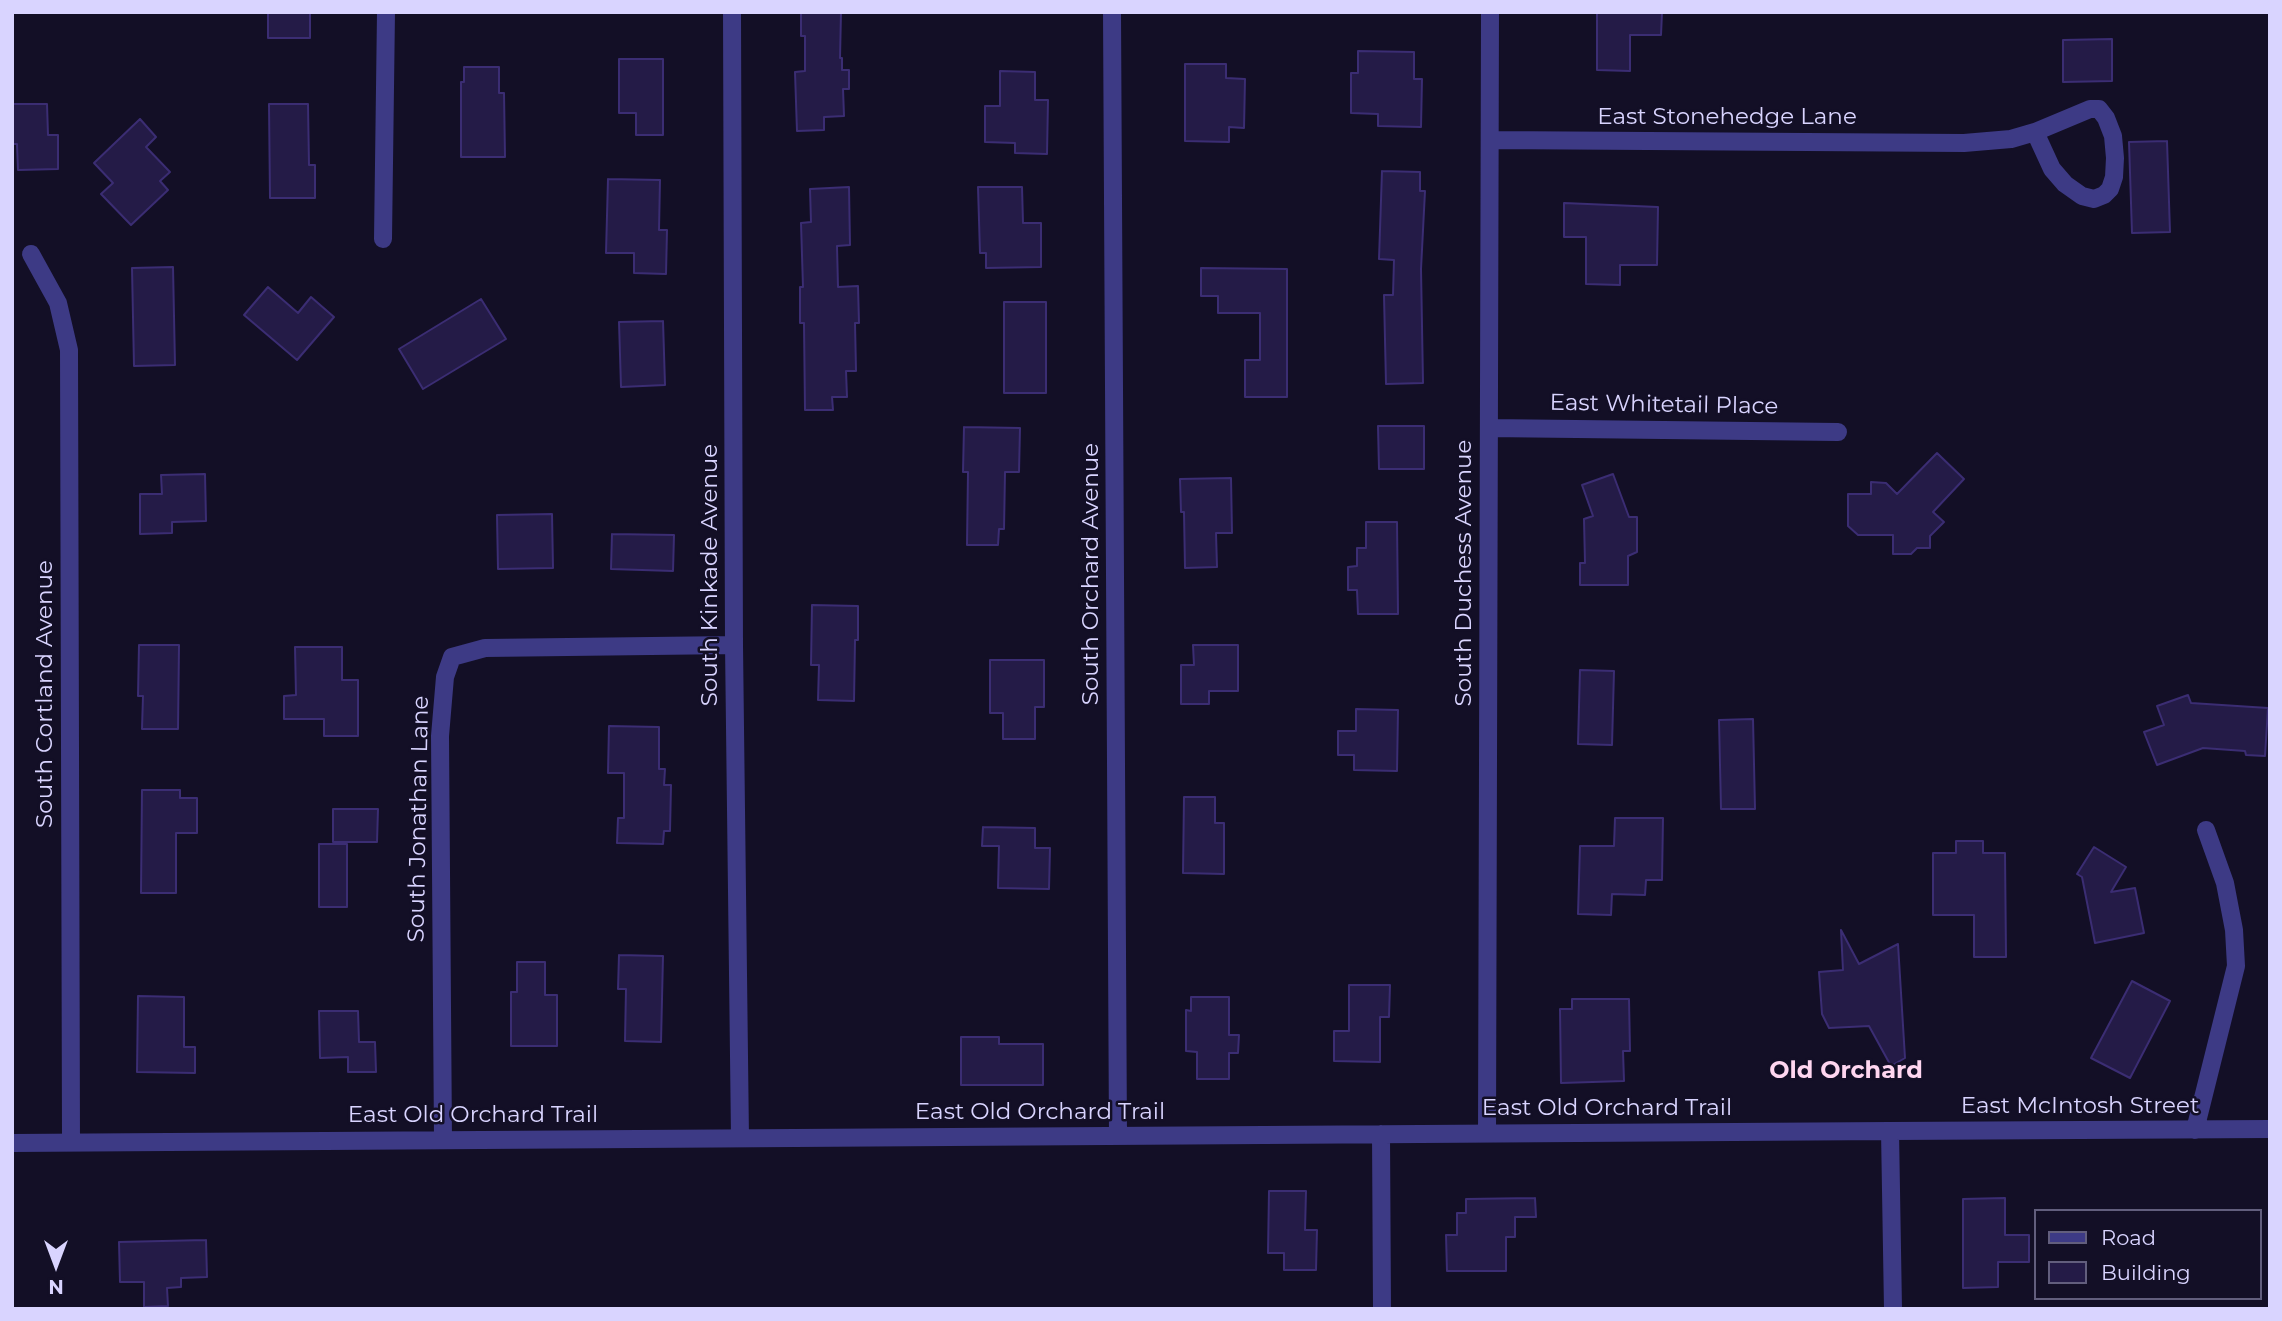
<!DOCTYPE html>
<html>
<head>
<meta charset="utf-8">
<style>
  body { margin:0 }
  #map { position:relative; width:2282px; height:1321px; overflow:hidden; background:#130f26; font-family:Montserrat,sans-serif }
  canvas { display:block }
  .frame { position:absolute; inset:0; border:14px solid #d9d4ff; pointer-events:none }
  .legend { position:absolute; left:2034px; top:1209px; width:228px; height:91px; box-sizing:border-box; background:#130f26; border:2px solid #625e7d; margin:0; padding:9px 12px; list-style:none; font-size:21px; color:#d9d4ff }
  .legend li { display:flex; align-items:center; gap:14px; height:35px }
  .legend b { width:35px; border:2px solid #625e7d }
  .north { position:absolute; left:21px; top:1230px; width:70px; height:70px; -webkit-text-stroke:5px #130f26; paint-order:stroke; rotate:180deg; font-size:19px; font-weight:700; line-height:28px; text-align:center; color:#d9d4ff }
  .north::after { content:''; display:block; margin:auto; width:24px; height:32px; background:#d9d4ff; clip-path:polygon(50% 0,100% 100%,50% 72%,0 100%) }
</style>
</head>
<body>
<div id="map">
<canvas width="2282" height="1321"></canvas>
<div class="frame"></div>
<ul class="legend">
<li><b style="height:9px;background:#3d3a85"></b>Road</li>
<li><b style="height:19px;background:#241b47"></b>Building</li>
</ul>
<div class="north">N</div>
</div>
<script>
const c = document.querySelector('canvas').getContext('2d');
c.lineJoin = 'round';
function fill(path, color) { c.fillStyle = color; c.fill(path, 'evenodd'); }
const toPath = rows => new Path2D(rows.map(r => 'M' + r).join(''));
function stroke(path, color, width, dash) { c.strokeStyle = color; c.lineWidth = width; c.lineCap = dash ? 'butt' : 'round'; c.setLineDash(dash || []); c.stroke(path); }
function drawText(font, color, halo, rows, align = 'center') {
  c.font = font + ' Montserrat,sans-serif'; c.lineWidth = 5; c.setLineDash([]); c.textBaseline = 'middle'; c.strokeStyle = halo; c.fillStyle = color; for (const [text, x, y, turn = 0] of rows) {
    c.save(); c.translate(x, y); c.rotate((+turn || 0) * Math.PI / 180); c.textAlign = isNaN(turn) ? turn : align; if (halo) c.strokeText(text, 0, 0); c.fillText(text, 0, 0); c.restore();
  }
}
const building = toPath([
  [268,12,310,12,310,38,268,38,268,12],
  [801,12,841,12,840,58,842,58,842,70,849,70,849,89,843,89,844,116,824,117,824,130,797,131,795,72,805,71,805,36,801,36,801,12],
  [1597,12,1662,12,1661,35,1630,35,1630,71,1597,70,1597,12],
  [2112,39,2112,81,2063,82,2063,40,2112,39],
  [1358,51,1414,52,1414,79,1422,79,1421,127,1378,126,1378,114,1351,113,1351,73,1358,73,1358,51],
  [619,59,663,59,663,135,636,135,636,113,619,113,619,59],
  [1185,64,1226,64,1226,78,1245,79,1244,128,1229,127,1229,142,1185,141,1185,64],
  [464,67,499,67,499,93,504,93,505,157,461,157,461,82,464,82,464,67],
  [1000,71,1035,72,1035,100,1048,100,1047,154,1015,153,1015,143,985,142,985,106,1000,106,1000,71],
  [12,104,47,104,48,135,58,135,58,169,18,170,17,144,12,144,12,104],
  [269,104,308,104,309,165,315,165,315,198,270,198,269,104],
  [140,119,156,137,146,147,170,172,160,181,168,190,131,225,101,194,113,183,94,163,140,119],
  [2167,141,2170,232,2132,233,2129,142,2167,141],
  [1382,171,1420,172,1420,191,1425,191,1421,269,1423,383,1386,384,1384,295,1393,295,1394,260,1379,259,1382,171],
  [608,179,660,180,659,230,667,230,666,274,634,273,634,253,606,253,608,179],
  [849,187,850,245,837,246,838,287,858,286,859,323,855,323,856,371,846,371,847,397,832,397,833,410,805,410,804,323,800,323,800,287,803,287,801,223,811,222,810,189,849,187],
  [978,187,1022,187,1023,223,1041,223,1041,267,986,268,986,253,980,253,978,187],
  [1564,203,1658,207,1657,265,1620,265,1620,285,1586,284,1586,237,1564,237,1564,203],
  [173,267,175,365,134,366,132,268,173,267],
  [1201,268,1287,269,1287,397,1245,397,1245,360,1260,360,1260,313,1218,313,1218,296,1201,296,1201,268],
  [268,287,298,313,311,297,334,317,297,360,244,315,268,287],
  [481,299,506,339,423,389,399,349,481,299],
  [1004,302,1046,302,1046,393,1004,393,1004,302],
  [663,321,665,385,621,387,619,322,663,321],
  [1378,426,1424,426,1424,469,1379,469,1378,426],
  [964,427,1020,428,1019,472,1005,472,1004,529,999,529,998,545,967,545,968,472,963,472,964,427],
  [1937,453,1964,479,1933,512,1944,522,1930,536,1930,548,1917,548,1911,554,1893,554,1893,535,1858,535,1848,526,1848,494,1871,494,1871,482,1886,483,1897,494,1937,453],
  [205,474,206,521,172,522,172,533,140,534,140,494,162,494,161,475,205,474],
  [1613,474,1629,517,1637,517,1637,552,1628,556,1628,585,1580,585,1580,563,1585,563,1584,519,1593,516,1582,485,1613,474],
  [1231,478,1232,533,1216,533,1217,567,1185,568,1184,512,1181,512,1180,479,1231,478],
  [552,514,553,568,498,569,497,515,552,514],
  [1366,522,1397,522,1398,614,1358,614,1357,590,1348,590,1348,567,1357,566,1357,548,1366,548,1366,522],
  [612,534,674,535,673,571,611,569,612,534],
  [812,605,858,606,858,640,855,640,854,701,818,700,819,665,811,665,812,605],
  [139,645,179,645,178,729,142,729,143,696,138,696,139,645],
  [1193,645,1238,645,1238,691,1209,691,1209,704,1181,704,1181,665,1194,665,1193,645],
  [295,647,342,647,342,680,358,680,358,736,324,736,324,719,284,719,284,696,296,695,295,647],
  [990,660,1044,660,1044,707,1035,707,1035,739,1003,739,1003,713,990,713,990,660],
  [1580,670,1614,671,1612,745,1578,744,1580,670],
  [2188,695,2191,703,2268,708,2265,756,2246,755,2245,751,2203,748,2157,765,2144,732,2164,725,2157,706,2188,695],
  [1356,709,1398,710,1397,771,1354,770,1354,755,1338,755,1338,731,1356,731,1356,709],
  [1753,719,1755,809,1721,809,1719,720,1753,719],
  [609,726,659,727,659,769,665,769,664,785,671,785,670,831,664,831,663,844,617,843,618,818,624,818,624,773,608,773,609,726],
  [142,790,180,790,180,798,197,798,197,833,176,833,176,893,141,893,142,790],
  [1184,797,1215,797,1215,823,1224,823,1224,874,1183,873,1184,797],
  [333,809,378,809,377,842,333,842,333,809],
  [1615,818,1663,818,1662,880,1646,880,1645,895,1612,894,1611,915,1578,914,1580,846,1614,846,1615,818],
  [983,827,1035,828,1035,848,1050,848,1049,889,998,888,999,846,982,846,983,827],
  [1956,841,1983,841,1983,853,2005,853,2006,957,1974,957,1974,915,1933,915,1933,853,1956,853,1956,841],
  [319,844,347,844,347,907,319,907,319,844],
  [2094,847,2126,867,2111,892,2135,888,2144,933,2095,943,2082,877,2077,874,2094,847],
  [1841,930,1859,964,1898,944,1905,1058,1891,1066,1869,1026,1829,1028,1822,1014,1819,972,1843,970,1841,930],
  [619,955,663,956,661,1042,625,1041,626,989,618,989,619,955],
  [517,962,545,962,545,995,557,995,557,1046,511,1046,511,992,517,992,517,962],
  [2132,981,2170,1001,2130,1078,2091,1058,2132,981],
  [1349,985,1390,985,1389,1017,1380,1017,1380,1062,1334,1061,1334,1031,1349,1031,1349,985],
  [138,996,184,997,184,1047,195,1047,195,1073,137,1072,138,996],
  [1191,997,1229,997,1229,1035,1239,1035,1238,1053,1229,1053,1229,1079,1197,1079,1197,1052,1186,1051,1186,1010,1191,1011,1191,997],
  [1572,999,1629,999,1630,1051,1623,1051,1624,1081,1561,1083,1560,1009,1572,1009,1572,999],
  [319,1011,358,1011,359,1042,375,1042,376,1072,348,1072,348,1057,320,1058,319,1011],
  [961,1037,999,1037,999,1044,1043,1044,1043,1085,961,1085,961,1037],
  [1269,1191,1306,1191,1305,1230,1317,1230,1316,1270,1284,1270,1284,1253,1268,1253,1269,1191],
  [1535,1198,1536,1217,1515,1217,1515,1237,1506,1237,1506,1271,1447,1271,1446,1235,1457,1235,1457,1213,1466,1213,1466,1199,1535,1198],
  [2005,1198,2005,1235,2029,1235,2029,1262,1998,1262,1998,1287,1963,1288,1963,1199,2005,1198],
  [206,1240,207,1277,181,1278,181,1287,167,1288,168,1306,144,1307,144,1282,120,1282,119,1242,206,1240]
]);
fill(building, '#241b47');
stroke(building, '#3b2d73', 2);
stroke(toPath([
  [732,12,734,645,740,1138],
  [1112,12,1118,1136],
  [1490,140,1964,143,2011,139,2035,132,2090,109,2099,109,2106,118,2113,136,2115,158,2114,177,2110,189,2104,195,2094,199,2082,196,2065,184,2052,169,2035,132],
  [383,239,386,12],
  [31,254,58,303,69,350,71,1142],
  [1489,428,1838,432],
  [2195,1130,2236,966,2234,930,2225,883,2206,830],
  [1890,1131,2270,1129],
  [1487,1133,1490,12],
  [1381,1134,1382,1309],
  [443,1140,440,736,445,677,452,657,485,648,734,645],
  [12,1143,1890,1131,1893,1309]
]), '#3d3a85', 18);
drawText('23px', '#d9d4ff', '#130f26', [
  ["East Stonehedge Lane",1727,117],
  ["East Whitetail Place",1664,405,1],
  ["South Duchess Avenue",1464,573,-90],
  ["South Orchard Avenue",1091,574,-90],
  ["South Kinkade Avenue",710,575,-90],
  ["South Cortland Avenue",45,694,-90],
  ["South Jonathan Lane",419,819,-89],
  ["East McIntosh Street",2080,1106],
  ["East Old Orchard Trail",1607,1108],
  ["East Old Orchard Trail",1040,1112],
  ["East Old Orchard Trail",473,1115]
]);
drawText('bold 24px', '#ffd6f0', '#130f26', [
  ["Old Orchard",1846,1071]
]);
</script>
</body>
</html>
